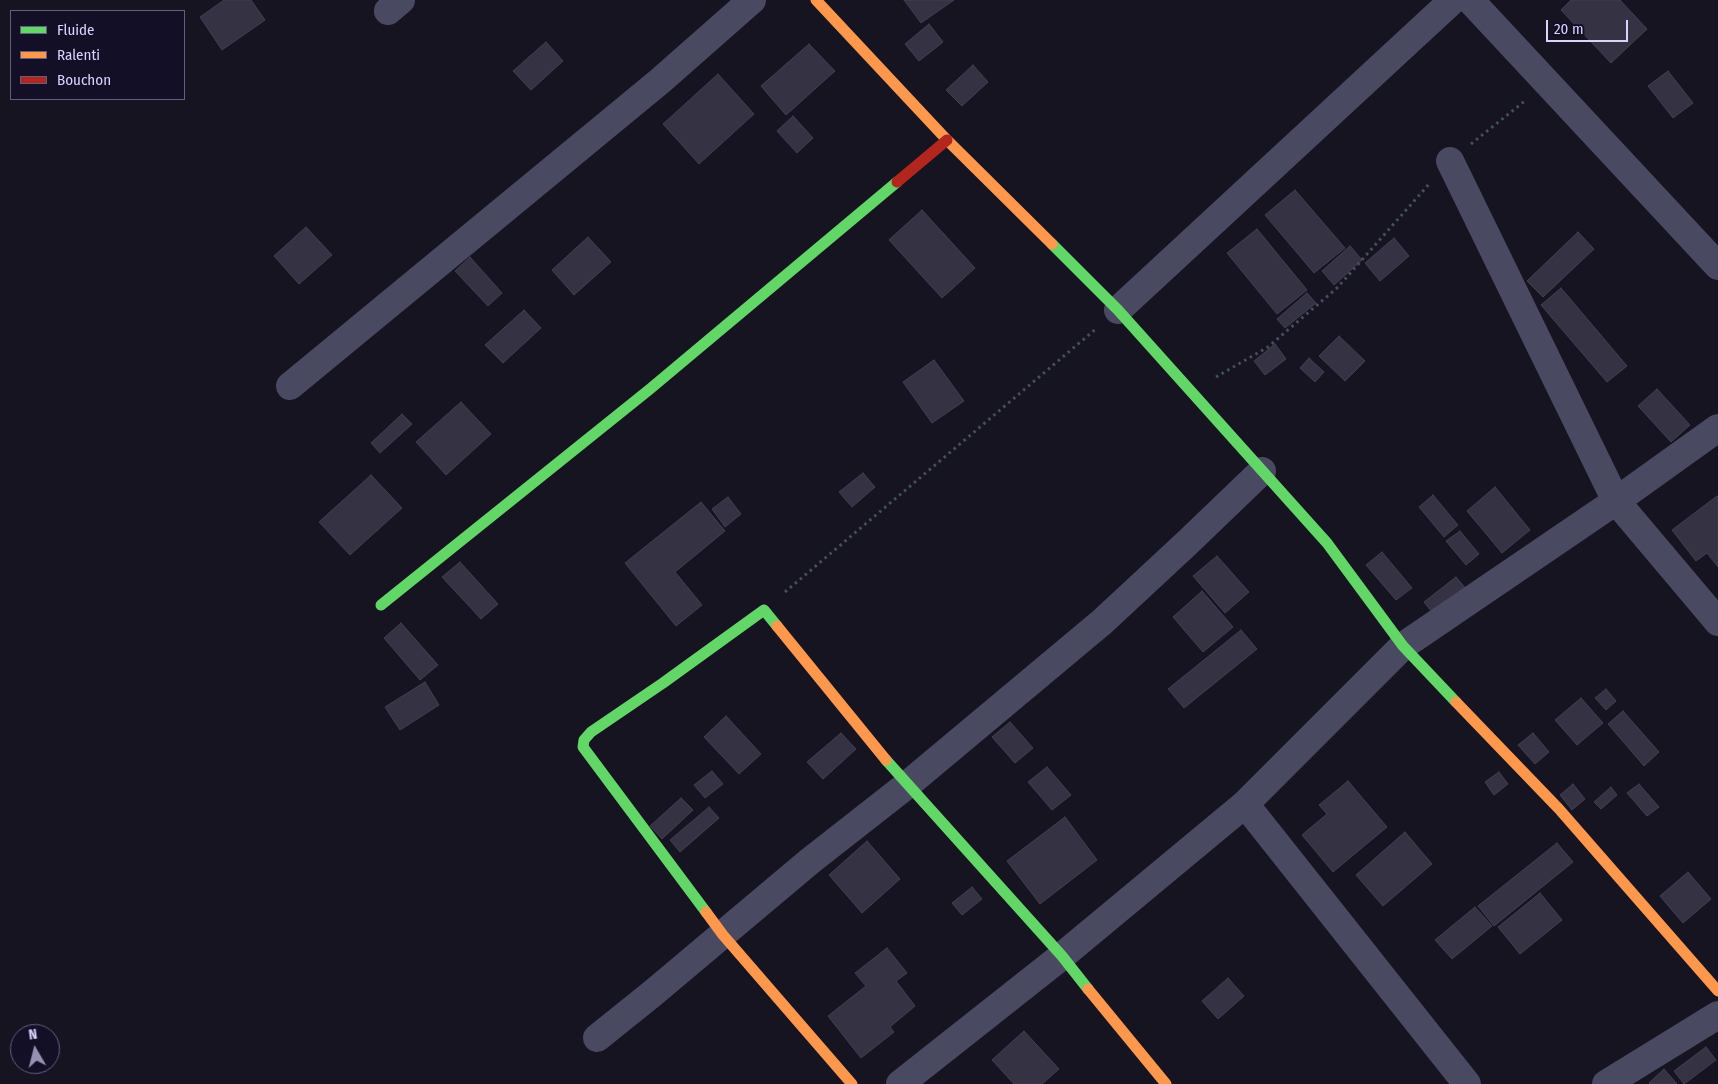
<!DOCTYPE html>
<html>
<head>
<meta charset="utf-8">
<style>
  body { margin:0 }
  #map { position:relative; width:1718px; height:1084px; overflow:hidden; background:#161421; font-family:"Fira Sans Condensed",sans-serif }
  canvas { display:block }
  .legend { position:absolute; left:10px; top:10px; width:175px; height:90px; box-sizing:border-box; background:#130f26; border:1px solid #625e7d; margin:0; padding:6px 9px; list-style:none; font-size:15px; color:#d9d4ff }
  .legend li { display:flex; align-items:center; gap:10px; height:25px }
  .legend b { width:25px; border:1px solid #625e7d }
  .north { position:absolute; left:10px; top:1024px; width:50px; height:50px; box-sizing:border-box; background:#130f26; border:1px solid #625e7d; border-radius:50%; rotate:352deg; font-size:14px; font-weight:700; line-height:20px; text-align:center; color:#d9d4ff }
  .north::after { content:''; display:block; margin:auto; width:18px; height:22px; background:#9591b1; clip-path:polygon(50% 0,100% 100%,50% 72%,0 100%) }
  .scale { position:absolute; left:1546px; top:20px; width:82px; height:22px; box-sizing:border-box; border:2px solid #d9d4ff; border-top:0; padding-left:6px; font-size:15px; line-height:18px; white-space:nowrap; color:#d9d4ff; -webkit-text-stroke:4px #130f26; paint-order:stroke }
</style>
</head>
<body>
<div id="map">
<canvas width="1718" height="1084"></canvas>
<ul class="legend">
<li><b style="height:6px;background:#63d668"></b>Fluide</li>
<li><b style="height:6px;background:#ff974d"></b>Ralenti</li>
<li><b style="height:6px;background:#b3261e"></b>Bouchon</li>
</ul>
<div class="north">N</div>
<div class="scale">20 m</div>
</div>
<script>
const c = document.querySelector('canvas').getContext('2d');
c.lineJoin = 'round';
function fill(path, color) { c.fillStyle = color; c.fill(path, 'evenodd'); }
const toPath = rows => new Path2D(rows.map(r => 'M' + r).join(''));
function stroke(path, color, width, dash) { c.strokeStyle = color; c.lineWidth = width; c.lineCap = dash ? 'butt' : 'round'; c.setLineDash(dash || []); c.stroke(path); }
const building = toPath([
  [224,0,251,0,265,20,222,50,200,17,224,0],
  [904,0,954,0,921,23,904,0],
  [1571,0,1620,0,1647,29,1611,63,1561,10,1571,0],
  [929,24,943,42,919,61,905,44,929,24],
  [546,42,563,61,531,90,513,71,546,42],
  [809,44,835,71,786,115,761,86,809,44],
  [973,65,988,82,962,106,946,90,973,65],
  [1668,71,1693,103,1673,118,1648,86,1668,71],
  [718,74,754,114,699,164,663,124,718,74],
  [793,116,813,138,797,153,777,131,793,116],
  [1295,190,1345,248,1314,273,1265,215,1295,190],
  [922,210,975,268,942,298,889,240,922,210],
  [306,227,332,255,299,284,274,256,306,227],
  [1257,229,1307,290,1277,314,1227,253,1257,229],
  [1578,232,1594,249,1543,297,1527,281,1578,232],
  [588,237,611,262,574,295,552,270,588,237],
  [1394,238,1409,256,1380,281,1365,263,1394,238],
  [1350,246,1362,260,1334,285,1322,271,1350,246],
  [470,257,502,293,488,306,455,271,470,257],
  [1561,288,1627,366,1607,382,1541,305,1561,288],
  [1307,293,1316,303,1285,328,1277,319,1307,293],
  [524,310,541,328,503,363,485,345,524,310],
  [1339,336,1365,361,1345,381,1319,356,1339,336],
  [1275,344,1286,359,1265,375,1254,361,1275,344],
  [1309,358,1324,372,1315,382,1300,368,1309,358],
  [934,360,964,401,932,423,903,382,934,360],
  [1657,389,1690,425,1671,442,1638,406,1657,389],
  [461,402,491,434,446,475,416,442,461,402],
  [402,414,412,424,380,453,371,443,402,414],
  [863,473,875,487,852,507,839,492,863,473],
  [371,475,402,508,350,555,319,522,371,475],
  [1495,487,1530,530,1502,553,1467,511,1495,487],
  [1433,495,1458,525,1444,537,1419,507,1433,495],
  [1717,496,1718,497,1718,567,1707,553,1696,561,1672,530,1717,496],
  [728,497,741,514,725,527,712,509,728,497],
  [701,502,725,531,675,572,702,605,676,626,625,563,701,502],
  [1460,531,1479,554,1466,565,1446,541,1460,531],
  [1382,552,1412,588,1396,600,1366,565,1382,552],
  [1217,556,1249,592,1225,613,1193,576,1217,556],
  [460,562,498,604,481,619,442,577,460,562],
  [1456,577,1467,590,1435,616,1424,602,1456,577],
  [1202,591,1233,627,1203,652,1173,617,1202,591],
  [401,623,438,665,420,680,384,638,401,623],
  [1241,630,1257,649,1184,708,1168,689,1241,630],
  [425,682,439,705,400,730,385,707,425,682],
  [1606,689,1616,701,1606,710,1595,698,1606,689],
  [1581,698,1603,723,1577,745,1555,720,1581,698],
  [1623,711,1659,752,1644,766,1608,724,1623,711],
  [726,716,761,754,739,774,704,737,726,716],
  [1010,722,1033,748,1015,763,992,737,1010,722],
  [841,733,856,749,823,779,807,762,841,733],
  [1533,733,1549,752,1535,764,1518,745,1533,733],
  [1047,767,1071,795,1052,810,1028,782,1047,767],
  [712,771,723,784,705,798,694,785,712,771],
  [1499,772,1508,784,1494,795,1485,782,1499,772],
  [1348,781,1387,827,1333,872,1302,835,1327,814,1319,805,1348,781],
  [1573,784,1585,799,1572,810,1560,795,1573,784],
  [1639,784,1659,807,1647,816,1627,793,1639,784],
  [1611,787,1617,795,1601,809,1594,802,1611,787],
  [681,798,693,810,662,839,650,826,681,798],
  [709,807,719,818,680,852,670,840,709,807],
  [1065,817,1097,860,1040,904,1007,861,1065,817],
  [1405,832,1432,864,1383,906,1356,875,1405,832],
  [867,841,900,879,862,913,829,875,867,841],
  [1557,843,1573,862,1494,926,1478,906,1557,843],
  [1688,872,1711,899,1683,923,1660,896,1688,872],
  [972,887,982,899,962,915,952,903,972,887],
  [1540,893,1562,920,1520,954,1498,927,1540,893],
  [1475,907,1492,926,1452,959,1435,940,1475,907],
  [887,948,907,973,896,981,915,1006,890,1027,894,1032,861,1058,828,1016,866,986,855,973,887,948],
  [1228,978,1244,996,1218,1019,1202,1001,1228,978],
  [1024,1031,1059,1069,1042,1084,1014,1084,992,1060,1024,1031],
  [1706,1047,1716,1060,1684,1084,1674,1071,1706,1047],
  [1664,1069,1677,1084,1650,1084,1649,1083,1664,1069]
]);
fill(building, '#343243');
stroke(building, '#433f54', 1);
stroke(toPath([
  [1471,144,1526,100],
  [1216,377,1268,347,1337,288,1430,183],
  [785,592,1097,328]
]), '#44505f', 3, [2.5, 4]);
stroke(toPath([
  [1470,0,1718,266],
  [388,11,401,0],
  [1450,161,1616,501,1718,622],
  [1118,310,1453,0],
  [290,386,660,81,752,0],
  [1245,804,1467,1084],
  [597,1038,653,993,810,861,907,785,1102,622,1187,543,1262,471],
  [900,1084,1062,956,1245,804,1403,646,1616,501,1718,428],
  [1606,1084,1718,1015]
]), '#4a4962', 28);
stroke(toPath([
  [1052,244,1118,310,1327,543,1403,646,1456,702],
  [381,605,650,389,897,182],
  [886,760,1062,956,1088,989],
  [706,912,583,747,584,740,591,732,663,683,764,610,777,626]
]), '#63d668', 11);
stroke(toPath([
  [816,0,947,140,1052,244],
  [777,626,886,760],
  [1456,702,1559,809,1718,991],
  [706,912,723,935,852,1084],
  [1088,989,1166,1084]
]), '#ff974d', 11);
stroke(toPath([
  [897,182,947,140]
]), '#b3261e', 11);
</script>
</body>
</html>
